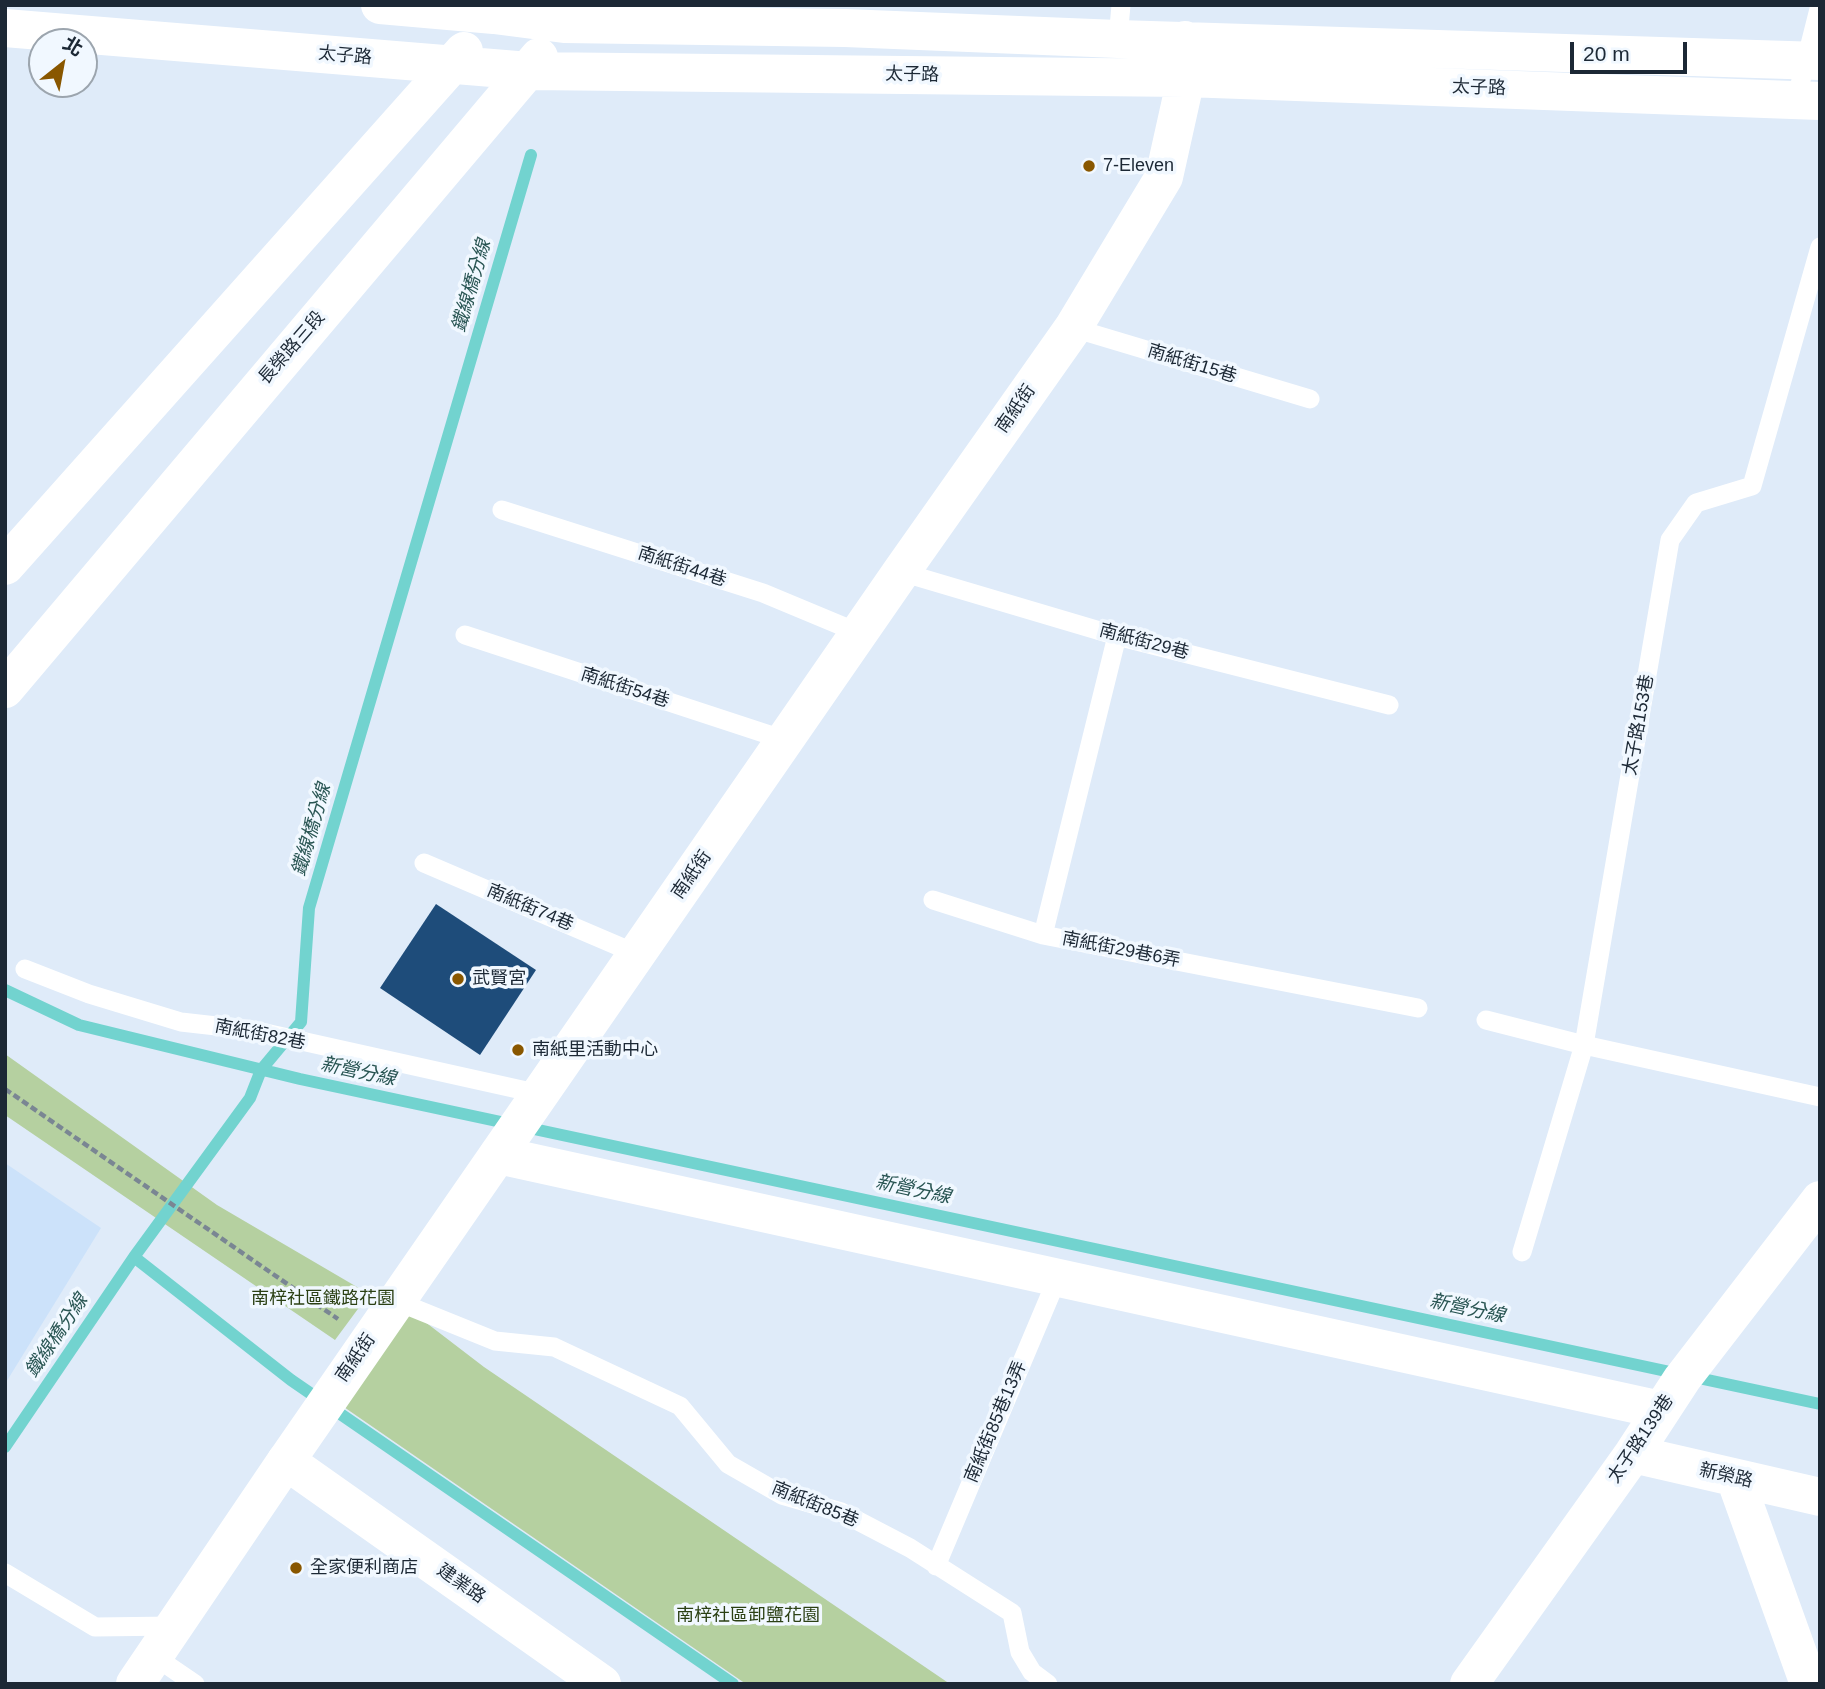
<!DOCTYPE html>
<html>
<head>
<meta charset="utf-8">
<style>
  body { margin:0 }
  #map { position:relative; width:1825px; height:1689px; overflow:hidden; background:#dfebf9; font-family:Helvetica,"Noto Sans TC",sans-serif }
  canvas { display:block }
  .frame { position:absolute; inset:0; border:7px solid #1c2835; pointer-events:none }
  .north { position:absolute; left:28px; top:28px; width:70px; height:70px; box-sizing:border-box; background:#f1f8ff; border:2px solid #9ca5ae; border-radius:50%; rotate:31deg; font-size:19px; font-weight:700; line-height:28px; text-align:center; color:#1c2835 }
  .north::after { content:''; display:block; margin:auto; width:24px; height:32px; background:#895700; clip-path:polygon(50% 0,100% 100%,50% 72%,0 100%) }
  .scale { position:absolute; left:1570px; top:42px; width:117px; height:32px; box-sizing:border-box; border:4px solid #1c2835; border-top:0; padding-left:9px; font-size:21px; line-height:24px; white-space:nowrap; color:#1c2835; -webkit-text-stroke:5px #f1f8ff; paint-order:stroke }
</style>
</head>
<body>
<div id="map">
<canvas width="1825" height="1689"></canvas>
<div class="frame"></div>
<div class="north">北</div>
<div class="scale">20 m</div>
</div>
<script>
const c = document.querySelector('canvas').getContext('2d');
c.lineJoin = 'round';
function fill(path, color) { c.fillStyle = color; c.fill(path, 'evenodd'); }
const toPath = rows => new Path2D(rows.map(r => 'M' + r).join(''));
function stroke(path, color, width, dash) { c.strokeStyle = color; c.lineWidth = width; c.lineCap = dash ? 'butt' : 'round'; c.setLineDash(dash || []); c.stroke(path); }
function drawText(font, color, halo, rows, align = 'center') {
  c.font = font + ' Helvetica,"Noto Sans TC",sans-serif'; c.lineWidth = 7; c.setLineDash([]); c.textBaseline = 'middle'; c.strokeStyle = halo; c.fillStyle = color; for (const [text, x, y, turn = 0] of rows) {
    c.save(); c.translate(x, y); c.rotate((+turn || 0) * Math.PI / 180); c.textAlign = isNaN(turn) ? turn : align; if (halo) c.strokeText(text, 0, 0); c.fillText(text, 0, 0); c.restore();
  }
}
fill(toPath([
  [5,1163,101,1228,5,1384]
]), '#cce2fa');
fill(toPath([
  [5,1054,217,1205,369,1294,335,1340,5,1115],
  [403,1305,484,1367,950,1684,746,1684,341,1405]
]), '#b5d0a0');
stroke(toPath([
  [5,990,79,1025,300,1079,1820,1404],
  [134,1257,291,1380,733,1684],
  [5,1447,134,1257,250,1098,261,1070,301,1022,309,908,531,155]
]), '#72d3cf', 12);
fill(toPath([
  [436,904,536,970,480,1055,380,988]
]), '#1e4c7a');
stroke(toPath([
  [5,1089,338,1319]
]), '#7a8693', 4.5, [7, 3.5]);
stroke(toPath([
  [1118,39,1121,5],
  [1796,100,1820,5],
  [1073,328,1310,399],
  [502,510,763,593,859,633],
  [901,572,1117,636,1389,705],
  [465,635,785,740],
  [1117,636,1043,935,1418,1008],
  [424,863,637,954],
  [933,900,1043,935],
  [25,969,89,994,181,1022,252,1030,540,1094],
  [1486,1020,1584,1045,1820,1097],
  [1522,1252,1584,1045,1670,540,1696,503,1752,486,1820,247],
  [396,1301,495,1341,554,1347,680,1406,728,1464,782,1495,841,1512,910,1548,1012,1613,1020,1652,1032,1672,1048,1684],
  [936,1566,1057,1279],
  [5,1573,95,1627,174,1626],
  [154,1656,195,1684]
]), '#fff', 19);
stroke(toPath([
  [498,1155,1661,1410],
  [1633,1454,1820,1497],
  [1735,1478,1809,1684],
  [135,1684,286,1461],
  [1469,1684,1633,1454,1682,1379,1820,1200]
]), '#fff', 38);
stroke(toPath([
  [380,5,494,15,564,24,845,28,1118,39,1820,61],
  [5,28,529,71,1186,78,1820,101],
  [5,566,464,51],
  [5,689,539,57],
  [602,1684,286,1461,901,572,1073,328,1164,177,1186,78,1185,40]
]), '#fff', 38);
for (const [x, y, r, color] of [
  [1089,166,7,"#895700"],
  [458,979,7,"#895700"],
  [518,1050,7,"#895700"],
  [296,1568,7,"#895700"]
]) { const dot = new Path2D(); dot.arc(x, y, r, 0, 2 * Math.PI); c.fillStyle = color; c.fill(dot); stroke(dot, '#f1f8ff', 2.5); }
drawText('18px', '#1c2835', '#f1f8ff', [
  ["太子路",345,56,5],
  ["太子路",912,75,1],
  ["太子路",1479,88,2],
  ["長榮路三段",292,348,-49],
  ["南紙街15巷",1192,364,17],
  ["南紙街",1016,409,-55],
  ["南紙街44巷",682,567,18],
  ["南紙街29巷",1144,642,15],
  ["南紙街54巷",625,688,18],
  ["太子路153巷",1639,725,-80],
  ["南紙街",692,875,-55],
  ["南紙街74巷",530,908,23],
  ["南紙街29巷6弄",1121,950,11],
  ["南紙街82巷",260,1035,11],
  ["南紙街",356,1358,-55],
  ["南紙街85巷13弄",996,1422,-67],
  ["太子路139巷",1641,1439,-56],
  ["新榮路",1726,1476,13],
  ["南紙街85巷",815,1505,22],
  ["建業路",461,1584,35]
]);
drawText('18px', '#1c2835', '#f1f8ff', [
  ["7-Eleven",1103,166],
  ["武賢宮",472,979],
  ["南紙里活動中心",532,1050],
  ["全家便利商店",310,1568]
], 'left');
drawText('18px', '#2b4014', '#f1f8ff', [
  ["南梓社區鐵路花園",323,1299],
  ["南梓社區卸鹽花園",748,1616]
]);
drawText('italic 19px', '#295553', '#f1f8ff', [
  ["鐵線橋分線",472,286,-74],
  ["鐵線橋分線",312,830,-74],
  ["新營分線",358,1072,12],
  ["新營分線",913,1190,12],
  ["新營分線",1467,1309,12],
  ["鐵線橋分線",57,1336,-56]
]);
</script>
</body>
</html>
